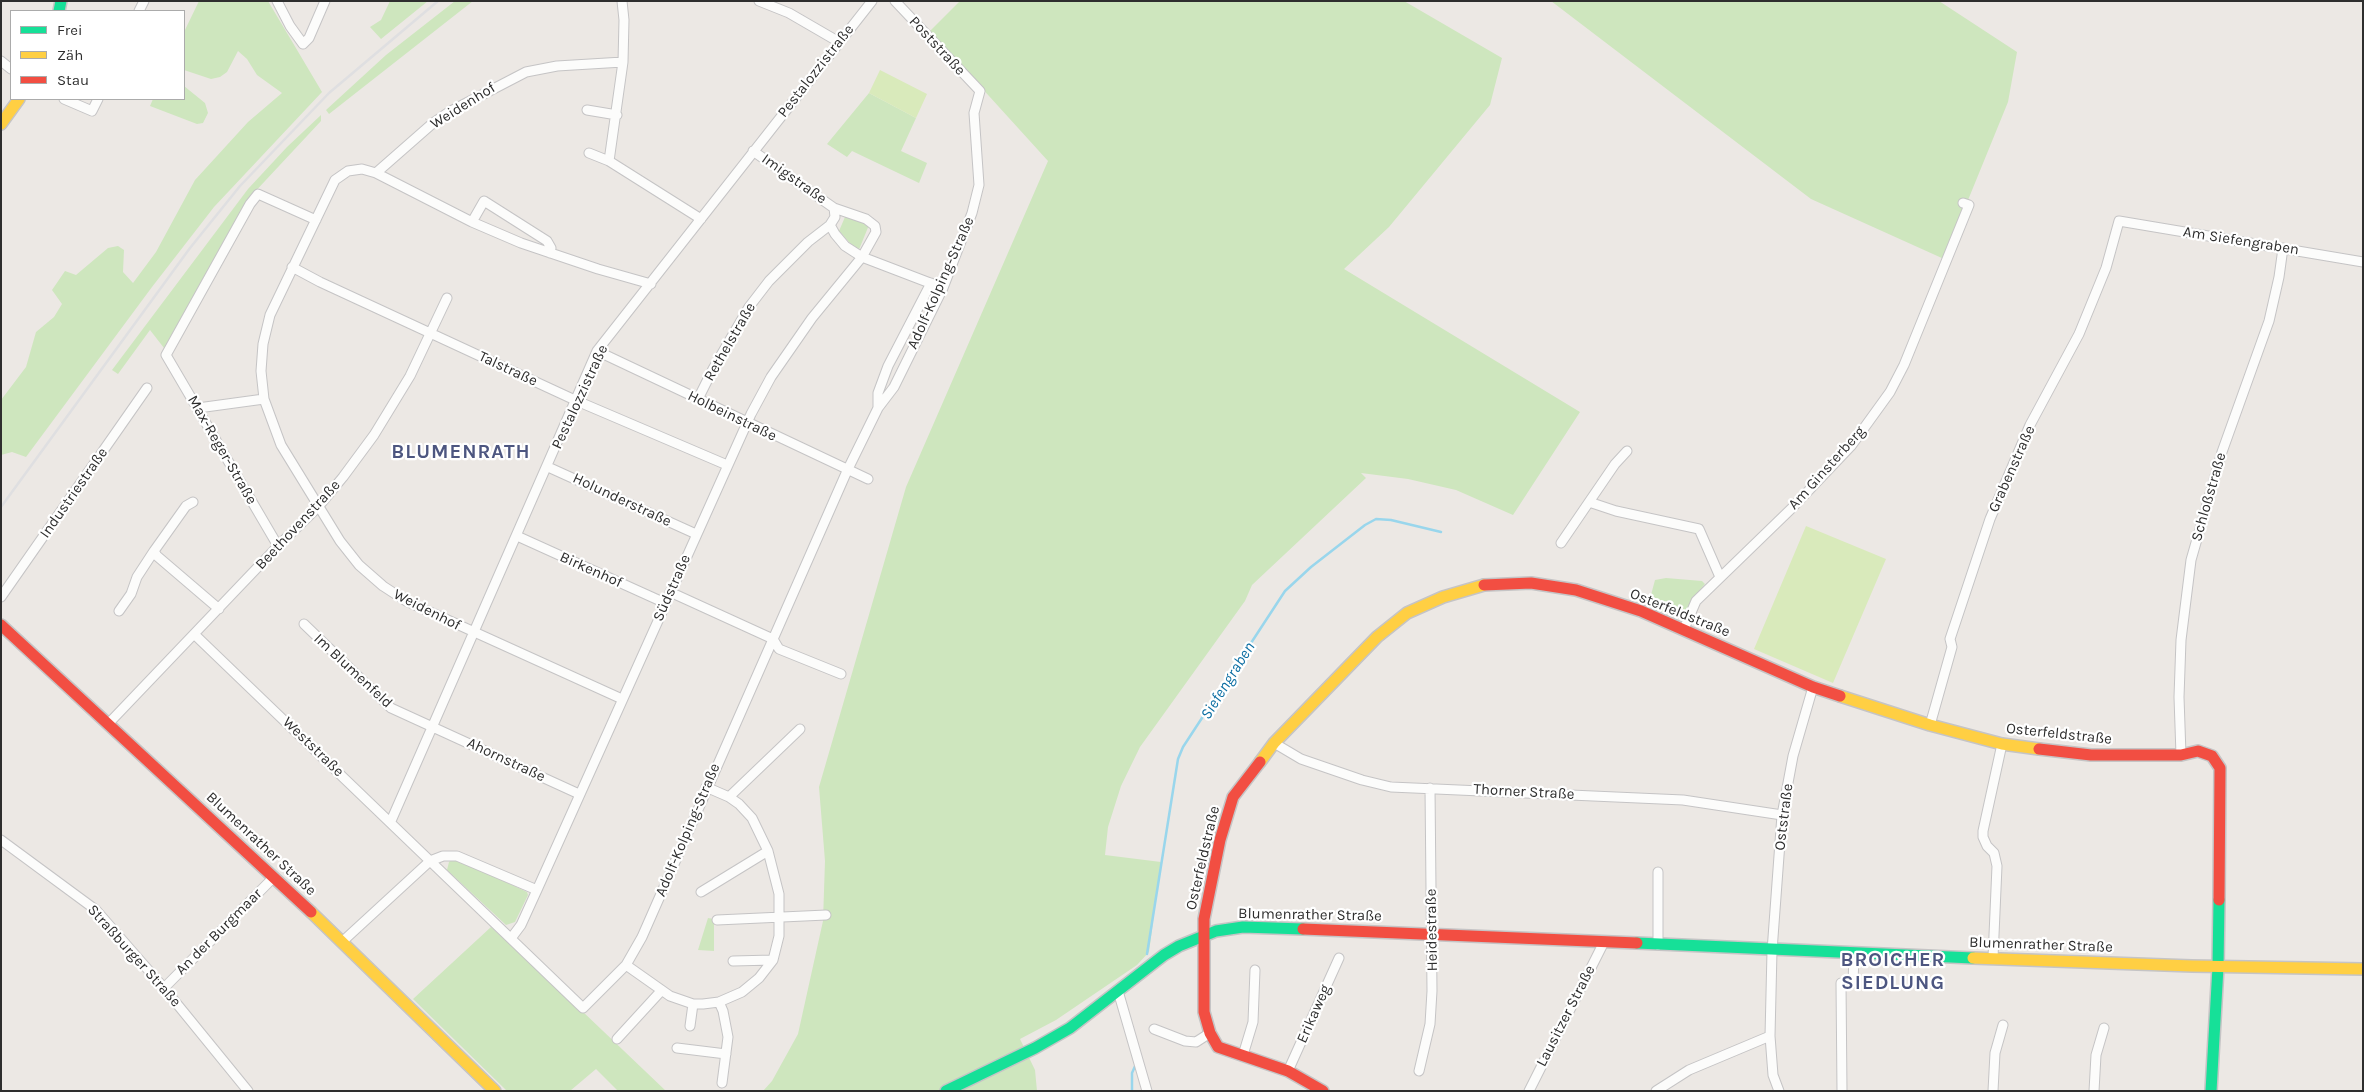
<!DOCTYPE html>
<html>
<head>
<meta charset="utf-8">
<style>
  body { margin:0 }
  #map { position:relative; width:2364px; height:1092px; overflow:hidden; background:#ece8e4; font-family:Karla,sans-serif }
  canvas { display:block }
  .frame { position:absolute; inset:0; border:2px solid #2e2e2e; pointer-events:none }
  .legend { position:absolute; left:10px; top:10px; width:175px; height:90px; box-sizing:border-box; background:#fff; border:1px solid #ababab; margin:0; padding:6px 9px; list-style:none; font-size:15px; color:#2e2e2e }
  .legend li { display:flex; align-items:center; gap:10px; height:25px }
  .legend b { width:25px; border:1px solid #ababab }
</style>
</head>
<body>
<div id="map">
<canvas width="2364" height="1092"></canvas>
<div class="frame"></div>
<ul class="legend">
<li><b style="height:6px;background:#16e098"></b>Frei</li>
<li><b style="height:6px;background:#ffcf43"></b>Zäh</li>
<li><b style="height:6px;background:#f24e42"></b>Stau</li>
</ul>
</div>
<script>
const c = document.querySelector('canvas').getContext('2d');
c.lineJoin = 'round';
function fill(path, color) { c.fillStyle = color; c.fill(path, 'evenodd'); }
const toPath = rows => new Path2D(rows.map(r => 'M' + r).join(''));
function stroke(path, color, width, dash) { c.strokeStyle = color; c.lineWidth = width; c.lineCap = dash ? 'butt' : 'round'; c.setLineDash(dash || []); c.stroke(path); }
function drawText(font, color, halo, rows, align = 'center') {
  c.font = font + ' Karla,sans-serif'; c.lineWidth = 4.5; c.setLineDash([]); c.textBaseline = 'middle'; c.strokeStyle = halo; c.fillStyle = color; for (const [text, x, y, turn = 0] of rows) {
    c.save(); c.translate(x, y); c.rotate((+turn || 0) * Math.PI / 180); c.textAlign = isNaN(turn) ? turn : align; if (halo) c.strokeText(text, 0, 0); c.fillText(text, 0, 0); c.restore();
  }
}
fill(toPath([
  [199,1,268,1,322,92,214,207,152,287,26,457,12,452,1,455,1,400,26,367,36,332,54,317,62,304,52,290,65,271,76,275,108,248,118,246,124,250,123,272,133,283,156,252,195,180,248,122,282,93,257,75,247,59,238,51,227,72,220,77,211,79,184,70,184,32],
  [390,1,428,1,381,39,370,27,381,20],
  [455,1,473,1,329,114,326,110,386,55],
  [960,1,1404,1,1502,58,1490,105,1389,227,1344,269,1580,412,1513,515,1456,490,1408,479,1361,473,1366,478,1252,585,1245,601,1140,747,1121,786,1108,827,1105,855,1161,862,1149,952,1137,965,1056,1020,1020,1039,1035,1070,1037,1091,763,1091,772,1081,798,1034,823,921,825,861,819,787,906,487,1048,161,930,31],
  [1551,1,1939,1,2017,52,2008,102,1944,259,1811,199],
  [184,86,205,103,208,113,203,123,197,124,150,106,153,99,184,99],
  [869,93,916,118,901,151,927,163,919,183,852,151,847,157,827,144],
  [321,115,321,121,251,196,164,348,150,330,118,374,112,370,248,189,287,147],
  [849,216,869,225,858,252,839,231,845,217],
  [1666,578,1702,581,1705,584,1692,599,1683,616,1680,619,1648,606,1655,580],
  [452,859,457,859,527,892,528,895,515,922,506,925,447,870,449,862],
  [708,918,714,919,714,951,698,950],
  [491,927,581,1010,666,1091,618,1091,596,1069,570,1091,507,1091,413,999]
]), '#cee6be');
fill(toPath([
  [880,70,927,94,916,118,869,93],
  [1806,526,1886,559,1833,683,1754,649]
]), '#d9eabb');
stroke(toPath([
  [1147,954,1178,759,1183,747,1285,591,1311,567,1365,525,1376,519,1391,520,1441,532],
  [1132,1091,1132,1073,1136,1064]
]), '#99d6ec', 2.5);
const street = toPath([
  [277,1,290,26,303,44,309,38,325,1],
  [759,1,789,13,839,42],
  [139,11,144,1],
  [1,61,11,69],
  [64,99,92,111,98,99],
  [587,110,617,115],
  [753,151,834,208,866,219,875,226,876,232,862,257,943,288],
  [589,153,609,161,701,219],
  [609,161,623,62,624,20,622,1],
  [376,173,472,222,521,243,598,269,651,284],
  [472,222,484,201,547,241,551,248,550,253],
  [292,267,320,282,577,401,727,465],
  [597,351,868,479],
  [698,399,713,369,749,307,769,281,808,242,830,225,835,217,834,208],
  [198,408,264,399],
  [878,408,878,393,888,366,931,283],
  [548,467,696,534],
  [193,502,186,506,154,551,157,556,219,609],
  [1589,502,1615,464,1627,451],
  [517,536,665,603],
  [1561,543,1589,502,1616,511,1699,529,1720,577],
  [278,546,166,355,250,204,258,194,316,220],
  [670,592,773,639,779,649,841,674],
  [1,597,147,388],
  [119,611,131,594,137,577,154,551],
  [304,624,391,708,579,794],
  [1684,629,1696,601,1793,507,1851,446,1890,392,1904,365,1969,205,1963,203],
  [194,634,583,1008,626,965,642,937,847,471,878,408,894,387,943,288,972,213,979,185,974,113,980,91,895,1],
  [622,699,406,601,383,586,359,565,340,541,281,445,264,399,261,371,263,344,270,315,335,180,348,171,362,169,376,173,433,123,449,112,526,72,557,66,623,62],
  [109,723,278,546,319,506,343,477,374,435,410,376,447,298],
  [1930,725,1952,647,1950,639,1990,519,2030,425,2079,334,2106,268,2119,221,2363,262],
  [1274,743,1301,759,1362,780,1391,787,1683,800,1782,815],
  [2181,755,2179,697,2181,640,2191,560,2222,452,2269,321,2279,277,2283,248],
  [729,797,800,729],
  [391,821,597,351,872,1],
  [1,840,96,910,164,988,248,1091],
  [1658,872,1658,945],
  [701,892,768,851],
  [717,920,826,915],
  [512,937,521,925,537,890,751,414,771,377,812,318,862,257,845,246,835,234,830,225],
  [343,941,430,861,443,856,457,856,537,890],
  [1993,958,1997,866,1994,853,1987,846,1983,837,1983,831,2002,744],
  [733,961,773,960],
  [626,965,670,996,693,1004,703,1004,719,1002,742,992,759,978,773,960,779,936,779,894,768,851,752,818,739,804,729,797,706,787],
  [164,988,274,877],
  [1118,991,1147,1091],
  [719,1002,723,1011,728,1037,722,1083],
  [690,1026,693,1004],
  [1154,1029,1185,1041,1196,1042,1210,1033],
  [617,1039,661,991],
  [677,1048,726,1054],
  [1243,1055,1253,1022,1255,970],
  [1288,1071,1339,958],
  [1419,1071,1430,1024,1432,991,1430,788],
  [1529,1091,1604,942],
  [1656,1091,1689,1070,1770,1036],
  [1779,1091,1773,1075,1770,1036,1772,951,1782,815,1793,756,1813,687],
  [1842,1091,1841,983,1853,983,1854,954],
  [1993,1091,1995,1053,2003,1025],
  [2094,1091,2096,1055,2104,1028]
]);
const fast = toPath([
  [59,11,61,1],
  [1637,943,1973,958],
  [946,1091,1035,1048,1070,1028,1164,955,1179,946,1216,931,1243,927,1303,929],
  [2211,1091,2218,967,2219,900]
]);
const slow = toPath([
  [1,124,19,99],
  [1840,696,1930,725,2002,744,2039,749],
  [1260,762,1274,743,1377,637,1407,613,1443,597,1484,585],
  [311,912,495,1091],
  [1973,958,2192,966,2363,969]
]);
const jam = toPath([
  [1484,585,1531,583,1576,590,1641,611,1813,687,1840,696],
  [1,625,311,912],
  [2039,749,2091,755,2181,755,2198,751,2212,756,2220,768,2219,900],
  [1260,762,1233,797,1220,840,1204,919,1204,1012,1210,1033,1218,1047,1288,1071,1323,1091],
  [1303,929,1637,943]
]);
stroke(street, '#c5c4c5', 11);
stroke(fast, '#c5c4c5', 14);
stroke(slow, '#c5c4c5', 14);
stroke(jam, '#c5c4c5', 14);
stroke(street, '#fcfcfb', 9);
stroke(fast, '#16e098', 11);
stroke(slow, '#ffcf43', 11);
stroke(jam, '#f24e42', 11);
stroke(toPath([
  [1,507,190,248,240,186,329,93,438,1]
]), '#dfdfe1', 2.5);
drawText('15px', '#2e2e2e', '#fff', [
  ["Poststraße",937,46,47],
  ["Pestalozzistraße",816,71,-52],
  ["Weidenhof",463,106,-32],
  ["Imigstraße",794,179,35],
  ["Am Siefengraben",2241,241,9],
  ["Adolf-Kolping-Straße",941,283,-66],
  ["Rethelstraße",730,342,-60],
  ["Talstraße",508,369,25],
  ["Pestalozzistraße",580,397,-65],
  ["Holbeinstraße",732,416,26],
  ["Max-Reger-Straße",222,450,60],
  ["Am Ginsterberg",1827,468,-48],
  ["Grabenstraße",2012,469,-66],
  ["Industriestraße",74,493,-55],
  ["Schloßstraße",2209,497,-74],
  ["Holunderstraße",622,500,25],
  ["Beethovenstraße",298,525,-47],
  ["Birkenhof",591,570,24],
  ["Südstraße",672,588,-66],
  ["Weidenhof",427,610,27],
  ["Osterfeldstraße",1680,613,22],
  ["Im Blumenfeld",353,671,43],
  ["Osterfeldstraße",2059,734,6],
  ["Weststraße",313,747,44],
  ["Ahornstraße",506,760,25],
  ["Thorner Straße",1524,792,3],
  ["Oststraße",1784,817,-83],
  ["Adolf-Kolping-Straße",688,830,-67],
  ["Blumenrather Straße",261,844,43],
  ["Osterfeldstraße",1203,858,-77],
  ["Blumenrather Straße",1310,915,1],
  ["Heidestraße",1432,930,-91],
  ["An der Burgmaar",219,932,-45],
  ["Blumenrather Straße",2041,945,2],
  ["Straßburger Straße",134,956,48],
  ["Erikaweg",1314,1014,-66],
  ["Lausitzer Straße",1566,1016,-63]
]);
drawText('italic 16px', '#0d6fa3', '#fff', [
  ["Siefengraben",1228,681,-58]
]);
c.letterSpacing = '1px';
drawText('bold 20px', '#4d5680', '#fff', [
  ["BLUMENRATH",461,452],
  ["BROICHER",1893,960],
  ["SIEDLUNG",1893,983]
]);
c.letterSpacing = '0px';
</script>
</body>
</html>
